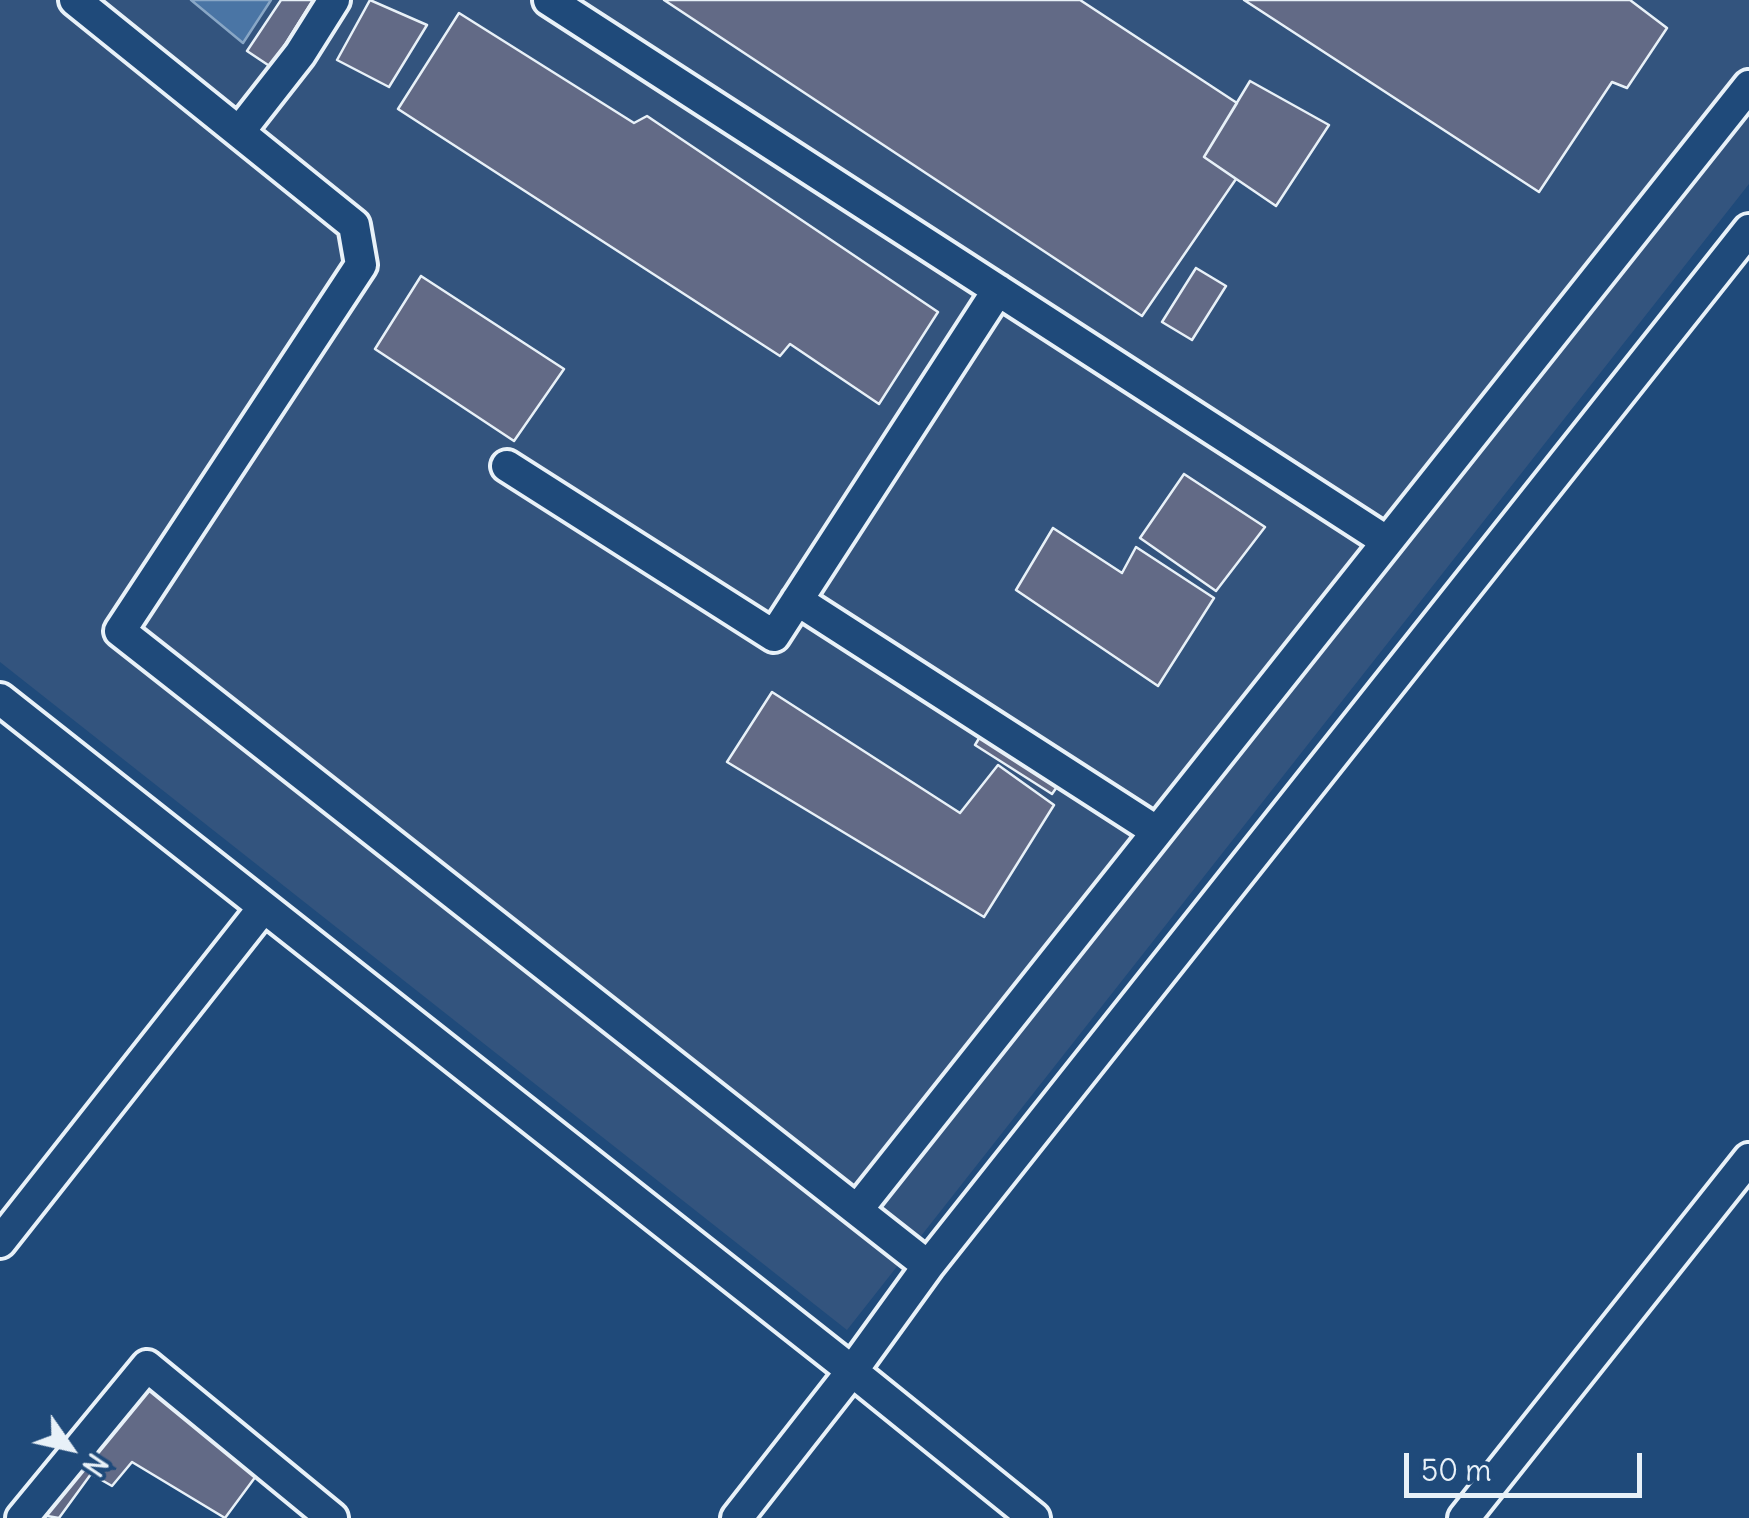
<!DOCTYPE html>
<html>
<head>
<meta charset="utf-8">
<style>
  body { margin:0 }
  #map { position:relative; width:1749px; height:1518px; overflow:hidden; background:#1f4a7a; font-family:Delius,sans-serif }
  canvas { display:block }
  .north { position:absolute; left:20px; top:1398px; width:100px; height:100px; -webkit-text-stroke:8px #1f4a7a; paint-order:stroke; rotate:124deg; font-size:28px; font-weight:700; line-height:40px; text-align:center; color:#e8f1f8 }
  .north::after { content:''; display:block; margin:auto; width:35px; height:45px; background:#e8f1f8; clip-path:polygon(50% 0,100% 100%,50% 72%,0 100%) }
  .scale { position:absolute; left:1404px; top:1453px; width:238px; height:45px; box-sizing:border-box; border:5px solid #e8f1f8; border-top:0; padding-left:12px; font-size:30px; line-height:35px; white-space:nowrap; color:#e8f1f8; -webkit-text-stroke:8px #1f4a7a; paint-order:stroke }
</style>
</head>
<body>
<div id="map">
<canvas width="1749" height="1518"></canvas>
<div class="north">N</div>
<div class="scale">50 m</div>
</div>
<script>
const c = document.querySelector('canvas').getContext('2d');
c.lineJoin = 'round';
function fill(path, color) { c.fillStyle = color; c.fill(path, 'evenodd'); }
const toPath = rows => new Path2D(rows.map(r => 'M' + r).join(''));
function stroke(path, color, width, dash) { c.strokeStyle = color; c.lineWidth = width; c.lineCap = dash ? 'butt' : 'round'; c.setLineDash(dash || []); c.stroke(path); }
fill(toPath([
  [0,0,1749,0,1749,184,847,1330,0,662]
]), '#33547e');
const water = toPath([
  [191,0,271,0,243,43,191,0]
]);
fill(water, '#4a75a5');
stroke(water, '#89a7c6', 2.5);
const building = toPath([
  [281,0,313,0,271,67,247,51,281,0],
  [370,0,427,25,389,87,337,60,370,0],
  [664,0,1080,0,1237,103,1204,157,1236,179,1142,316,664,0],
  [1244,0,1630,0,1667,28,1627,88,1612,82,1539,192,1244,0],
  [459,13,634,123,647,116,938,312,879,404,790,344,780,356,398,109,459,13],
  [1250,81,1329,125,1276,206,1204,157,1250,81],
  [1196,268,1226,286,1192,340,1162,322,1196,268],
  [421,276,564,369,514,441,375,349,421,276],
  [1184,474,1265,527,1216,591,1140,538,1184,474],
  [1053,528,1122,573,1136,547,1214,598,1158,686,1016,590,1053,528],
  [772,692,960,813,998,765,1054,805,984,917,727,762,772,692],
  [996,710,1075,761,1052,794,975,745,996,710],
  [146,1383,259,1472,225,1518,132,1462,112,1486,91,1474,59,1518,41,1515,146,1383]
]);
fill(building, '#626a86');
stroke(building, '#e8f1f8', 2.5);
const minor = toPath([
  [75,0,354,225,361,265,120,631,928,1266],
  [549,0,1386,541],
  [239,132,300,54,334,0],
  [507,466,774,636,998,290],
  [797,600,1156,831],
  [0,699,852,1371,1034,1518],
  [857,1210,1749,86],
  [0,1242,263,908],
  [22,1518,147,1366,332,1518],
  [737,1518,852,1371,928,1266,1749,230],
  [1464,1518,1749,1159]
]);
stroke(minor, '#e8f1f8', 38);
stroke(minor, '#1f4a7a', 30);
</script>
</body>
</html>
